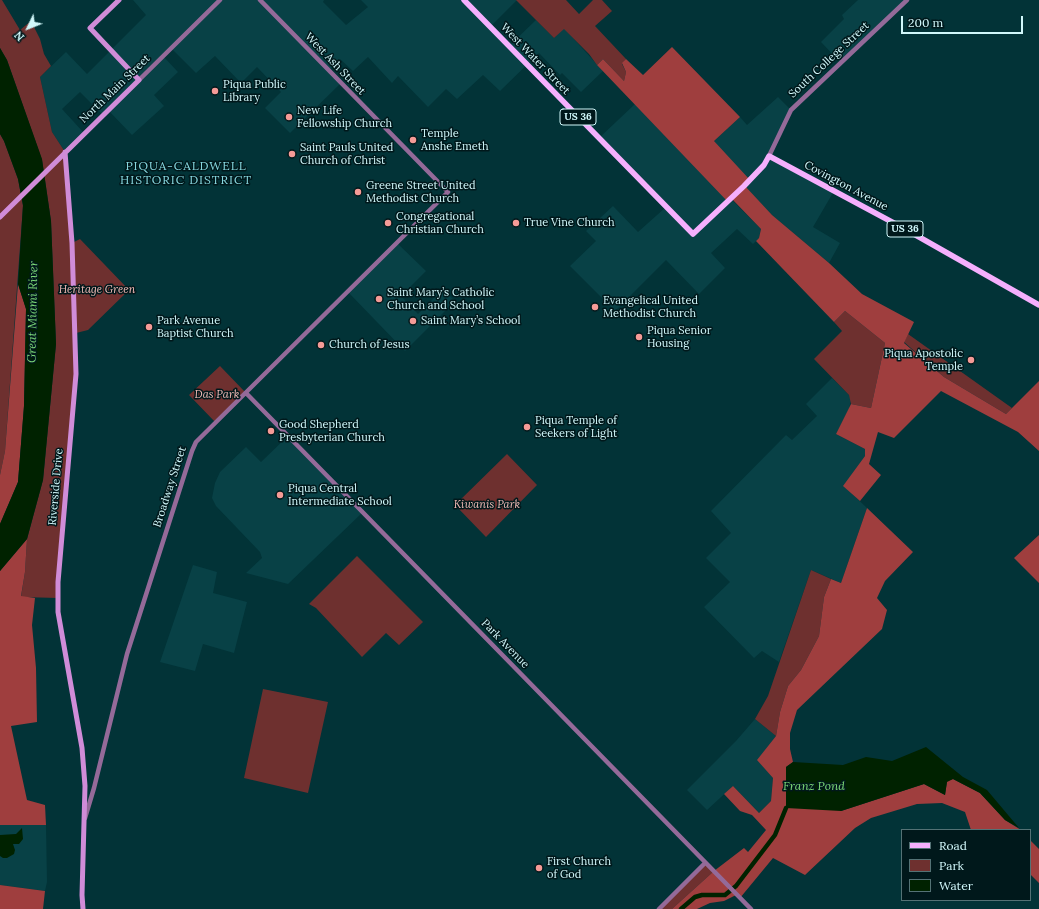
<!DOCTYPE html>
<html>
<head>
<meta charset="utf-8">
<style>
  body { margin:0 }
  #map { position:relative; width:1039px; height:909px; overflow:hidden; background:#023337; font-family:Lora,serif }
  canvas { display:block }
  .legend { position:absolute; left:901px; top:829px; width:130px; height:72px; box-sizing:border-box; background:#00181b; border:1px solid #547275; margin:0; padding:5px 7px; list-style:none; font-size:12px; color:#d1f8fb }
  .legend li { display:flex; align-items:center; gap:8px; height:20px }
  .legend b { width:20px; border:1px solid #547275 }
  .north { position:absolute; left:8px; top:8px; width:40px; height:40px; -webkit-text-stroke:3px #00181b; paint-order:stroke; rotate:227deg; font-size:11px; font-weight:700; line-height:16px; text-align:center; color:#d1f8fb }
  .north::after { content:''; display:block; margin:auto; width:14px; height:18px; background:#d1f8fb; clip-path:polygon(50% 0,100% 100%,50% 72%,0 100%) }
  .scale { position:absolute; left:901px; top:16px; width:122px; height:18px; box-sizing:border-box; border:2px solid #d1f8fb; border-top:0; padding-left:5px; font-size:12px; line-height:14px; white-space:nowrap; color:#d1f8fb; -webkit-text-stroke:3px #00181b; paint-order:stroke }
</style>
</head>
<body>
<div id="map">
<canvas width="1039" height="909"></canvas>
<ul class="legend">
<li><b style="height:5px;background:#f5affd"></b>Road</li>
<li><b style="height:11px;background:#6e302f"></b>Park</li>
<li><b style="height:11px;background:#020"></b>Water</li>
</ul>
<div class="north">N</div>
<div class="scale">200 m</div>
</div>
<script>
const c = document.querySelector('canvas').getContext('2d');
c.lineJoin = 'round';
function fill(path, color) { c.fillStyle = color; c.fill(path, 'evenodd'); }
const toPath = rows => new Path2D(rows.map(r => 'M' + r).join(''));
function stroke(path, color, width, dash) { c.strokeStyle = color; c.lineWidth = width; c.lineCap = dash ? 'butt' : 'round'; c.setLineDash(dash || []); c.stroke(path); }
function drawText(font, color, halo, rows, align = 'center') {
  c.font = font + ' Lora,serif'; c.lineWidth = 3; c.setLineDash([]); c.textBaseline = 'middle'; c.strokeStyle = halo; c.fillStyle = color; for (const [text, x, y, turn = 0] of rows) {
    c.save(); c.translate(x, y); c.rotate((+turn || 0) * Math.PI / 180); c.textAlign = isNaN(turn) ? turn : align; if (halo) c.strokeText(text, 0, 0); c.fillText(text, 0, 0); c.restore();
  }
}
fill(toPath([
  [133,0,324,0,323,2,346,25,368,7,361,0,517,0,490,27,509,46,536,20,554,38,564,28,603,71,581,92,562,73,560,75,539,53,500,91,483,75,457,99,446,89,428,107,398,76,392,83,368,57,353,71,340,59,329,70,341,83,290,133,265,108,281,92,257,67,241,83,215,56,196,73,171,48,163,56,178,72,154,95,164,106,132,135,108,110,103,115,80,92,62,109,84,133,65,152,52,132,40,77,66,52,87,74,146,15],
  [858,0,907,0,841,63,821,42,844,19,842,15],
  [778,97,791,110,770,156,834,191,813,227,840,243,829,263,772,215,744,186,714,141,740,117,747,125],
  [635,104,728,201,731,199,761,229,759,238,753,244,737,229,711,253,725,268,699,294,666,260,615,311,570,266,596,241,586,231,613,206,638,232,666,207,599,138],
  [397,243,426,271,401,296,418,314,443,289,455,301,405,351,348,292],
  [832,378,849,395,851,400,849,409,836,434,865,449,865,456,844,486,867,508,841,583,811,570,779,662,762,651,754,658,704,607,730,582,706,558,731,533,711,511,786,435,792,440,817,416,806,404],
  [288,436,363,512,288,584,246,573,262,558,260,552,216,506,212,498,215,483,220,472,246,447,261,462],
  [193,565,217,572,213,593,247,602,234,653,203,644,195,671,160,662],
  [755,719,776,736,758,760,773,778,771,801,759,813,733,786,707,810,687,790,736,741],
  [0,825,46,825,47,882,45,891,0,885]
]), '#084146');
fill(toPath([
  [0,0,2,0,20,30,31,21,40,39,44,54,51,66,40,77,52,132,65,152,72,243,80,239,129,290,88,330,76,333,76,374,58,598,21,597,25,572,27,539,43,480,56,344,51,221,42,160,7,60,0,48],
  [516,0,566,0,579,14,593,0,602,0,612,11,595,26,626,59,622,64,626,72,624,81,603,59,597,65,589,54,564,29,554,38],
  [0,134,4,141,18,179,23,206,5,451,0,475],
  [845,311,885,343,871,408,851,404,849,395,814,359,842,331,834,322],
  [908,334,1012,408,1006,414,944,377,904,342],
  [220,366,246,393,216,423,189,395],
  [507,454,537,485,486,537,455,505],
  [357,556,423,622,399,645,386,633,362,657,316,608,309,604],
  [811,570,831,579,824,597,819,636,801,670,788,686,780,712,776,736,755,719,768,696],
  [263,689,328,702,308,793,244,778],
  [705,863,714,871,672,909,659,909]
]), '#6e302f');
fill(toPath([
  [672,47,740,117,714,141,750,180,745,186,772,215,829,263,862,294,914,322,904,343,944,377,1006,414,1039,381,1039,451,1018,432,941,391,894,438,878,432,869,464,881,475,860,501,843,486,865,456,865,449,836,434,851,404,871,408,885,343,845,311,834,322,756,241,759,238,761,229,732,199,728,202,597,65,603,59,624,81,626,72,622,63,626,59,643,75],
  [18,284,26,309,24,406,18,482,0,524,0,475,5,451],
  [867,508,913,552,885,581,877,598,887,610,882,629,797,710,790,733,790,749,793,762,786,767,841,811,924,784,945,795,947,781,953,779,980,793,1005,820,1021,830,971,830,965,812,942,803,917,804,871,818,855,828,805,875,773,858,740,898,736,895,724,901,710,903,697,909,672,909,714,871,744,848,748,852,766,830,752,815,740,811,724,794,733,786,759,813,771,801,773,778,757,760,776,736,780,712,788,686,801,670,819,636,824,597,831,579,841,583],
  [1039,535,1039,583,1014,558],
  [27,539,25,572,21,596,35,598,32,625,36,668,37,722,11,726,27,800,45,805,46,825,0,825,0,571],
  [1030,840,1039,849,1039,883,1030,874],
  [0,885,45,891,43,909,0,909]
]), '#9f3e3e');
fill(toPath([
  [0,48,7,60,42,159,51,221,56,344,43,480,27,539,0,571,0,524,18,482,24,406,26,309,18,284,23,205,18,179,4,141,0,134],
  [926,747,963,777,987,790,1019,828,1005,820,980,793,953,779,947,782,945,795,924,784,841,811,786,808,786,767,793,762,843,765,866,757,892,761],
  [22,828,23,839,19,844,13,844,15,850,14,854,7,858,3,858,0,856,0,835,16,834]
]), '#020');
stroke(toPath([
  [681,909,695,897,702,895,725,895,736,886,775,835,786,808]
]), '#020', 4.5);
stroke(toPath([
  [139,80,220,0],
  [769,156,791,110,907,0],
  [246,393,751,909],
  [85,818,94,788,127,654,192,451,196,442,448,192,260,0],
  [659,909,705,863]
]), '#946a99', 4.5);
stroke(toPath([
  [65,152,72,243,76,374,58,582,58,612,82,748,85,786,82,895,83,909],
  [0,217,139,80,90,28,119,0]
]), '#d08cd8', 5);
stroke(toPath([
  [464,0,693,234,744,186,764,165,769,156,905,229,1039,305]
]), '#f5affd', 5.5);
for (const [x, y, r, color] of [
  [215,91,4,"#f59b97"],
  [289,117,4,"#f59b97"],
  [413,140,4,"#f59b97"],
  [292,154,4,"#f59b97"],
  [358,192,4,"#f59b97"],
  [388,223,4,"#f59b97"],
  [516,223,4,"#f59b97"],
  [379,299,4,"#f59b97"],
  [595,307,4,"#f59b97"],
  [413,321,4,"#f59b97"],
  [149,327,4,"#f59b97"],
  [639,337,4,"#f59b97"],
  [321,345,4,"#f59b97"],
  [971,360,4,"#f59b97"],
  [527,427,4,"#f59b97"],
  [271,431,4,"#f59b97"],
  [280,495,4,"#f59b97"],
  [539,868,4,"#f59b97"]
]) { const dot = new Path2D(); dot.arc(x, y, r, 0, 2 * Math.PI); c.fillStyle = color; c.fill(dot); stroke(dot, '#00181b', 1.5); }
for (const [x, y, w] of [
  [578,117,36],
  [905,229,36]
]) { const box = new Path2D(); box.roundRect(x - w / 2, y - 8, w, 16, 3); c.fillStyle = '#00181b'; c.fill(box); stroke(box, '#d1f8fb', 1); }
drawText('bold 10px', '#d1f8fb', null, [
  ["US 36",578,117],
  ["US 36",905,229]
]);
drawText('11px', '#d1f8fb', '#00181b', [
  ["West Water Street",535,59,46],
  ["South College Street",829,60,-43],
  ["West Ash Street",335,64,46],
  ["North Main Street",115,89,-44],
  ["Covington Avenue",846,186,28],
  ["Riverside Drive",56,487,-85],
  ["Broadway Street",170,487,-72],
  ["Park Avenue",505,644,46]
]);
drawText('11px', '#d1f8fb', '#00181b', [
  ["Piqua Public",223,85],
  ["Library",223,98],
  ["New Life",297,111],
  ["Fellowship Church",297,124],
  ["Temple",421,134],
  ["Anshe Emeth",421,147],
  ["Saint Pauls United",300,148],
  ["Church of Christ",300,161],
  ["Greene Street United",366,186],
  ["Methodist Church",366,199],
  ["Congregational",396,217],
  ["Christian Church",396,230],
  ["True Vine Church",524,223],
  ["Saint Mary’s Catholic",387,293],
  ["Church and School",387,306],
  ["Evangelical United",603,301],
  ["Methodist Church",603,314],
  ["Park Avenue",157,321],
  ["Baptist Church",157,334],
  ["Saint Mary’s School",421,321],
  ["Piqua Senior",647,331],
  ["Housing",647,344],
  ["Church of Jesus",329,345],
  ["Piqua Apostolic",963,354,"right"],
  ["Temple",963,367,"right"],
  ["Piqua Temple of",535,421],
  ["Seekers of Light",535,434],
  ["Good Shepherd",279,425],
  ["Presbyterian Church",279,438],
  ["Piqua Central",288,489],
  ["Intermediate School",288,502],
  ["First Church",547,862],
  ["of God",547,875]
], 'left');
drawText('italic 11px', '#f2bbb7', '#00181b', [
  ["Heritage Green",97,290],
  ["Das Park",217,395],
  ["Kiwanis Park",487,505]
]);
c.letterSpacing = '1px';
drawText('12px', '#87d8e0', '#00181b', [
  ["PIQUA-CALDWELL",186,167],
  ["HISTORIC DISTRICT",186,181]
]);
c.letterSpacing = '0px';
drawText('italic 12px', '#7bd877', '#00181b', [
  ["Great Miami River",33,312,-89],
  ["Franz Pond",814,787]
]);
</script>
</body>
</html>
